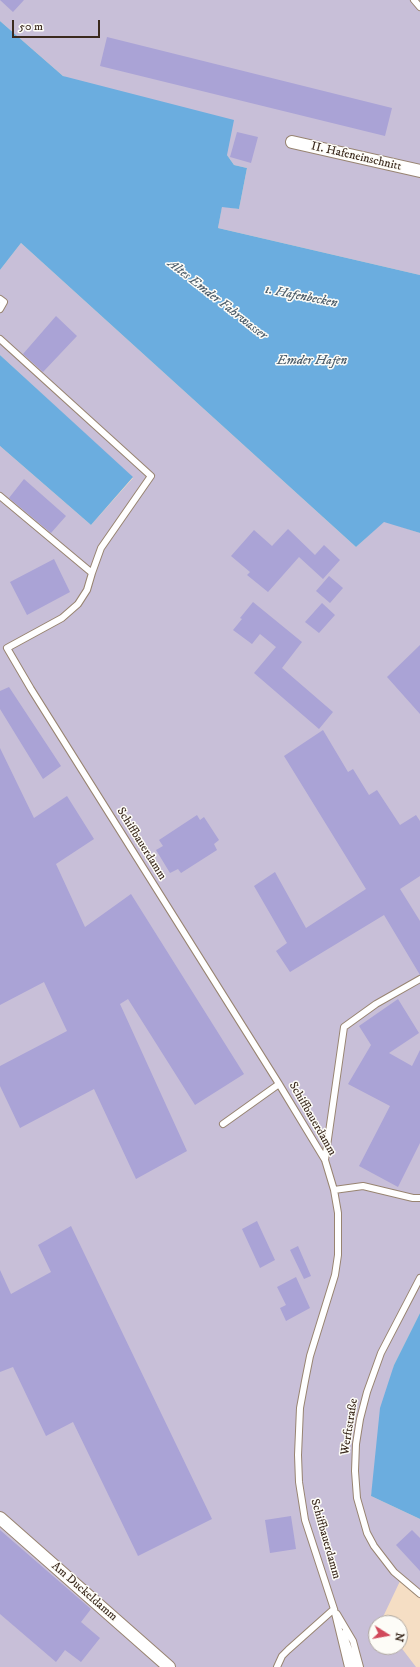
<!DOCTYPE html>
<html>
<head>
<meta charset="utf-8">
<style>
  body { margin:0 }
  #map { position:relative; width:420px; height:1667px; overflow:hidden; background:#f5dec4; font-family:"IM FELL DW Pica",serif }
  canvas { display:block }
  .north { position:absolute; left:368px; top:1615px; width:40px; height:40px; box-sizing:border-box; background:#fdfcf7; border:1px solid #afa8a0; border-radius:50%; rotate:101deg; font-size:11px; font-weight:700; line-height:16px; text-align:center; color:#3b2a1e }
  .north::after { content:''; display:block; margin:auto; width:14px; height:18px; background:#d1495b; clip-path:polygon(50% 0,100% 100%,50% 72%,0 100%) }
  .scale { position:absolute; left:12px; top:20px; width:88px; height:18px; box-sizing:border-box; border:2px solid #3b2a1e; border-top:0; padding-left:5px; font-size:12px; line-height:14px; white-space:nowrap; color:#3b2a1e; -webkit-text-stroke:3px #fdfcf7; paint-order:stroke }
</style>
</head>
<body>
<div id="map">
<canvas width="420" height="1667"></canvas>
<div class="north">N</div>
<div class="scale">50 m</div>
</div>
<script>
const c = document.querySelector('canvas').getContext('2d');
c.lineJoin = 'round';
function fill(path, color) { c.fillStyle = color; c.fill(path, 'evenodd'); }
const toPath = rows => new Path2D(rows.map(r => 'M' + r).join(''));
function stroke(path, color, width, dash) { c.strokeStyle = color; c.lineWidth = width; c.lineCap = dash ? 'butt' : 'round'; c.setLineDash(dash || []); c.stroke(path); }
function drawText(font, color, halo, rows, align = 'center') {
  c.font = font + ' "IM FELL DW Pica",serif'; c.lineWidth = 3; c.setLineDash([]); c.textBaseline = 'middle'; c.strokeStyle = halo; c.fillStyle = color; for (const [text, x, y, turn = 0] of rows) {
    c.save(); c.translate(x, y); c.rotate((+turn || 0) * Math.PI / 180); c.textAlign = isNaN(turn) ? turn : align; if (halo) c.strokeText(text, 0, 0); c.fillText(text, 0, 0); c.restore();
  }
}
fill(toPath([
  [0,0,420,0,420,275,218,228,222,206,239,209,247,168,234,165,227,155,63,76,0,21],
  [21,243,356,547,384,521,420,533,420,1313,394,1365,371,1496,420,1519,420,1594,401,1579,382,1619,385,1623,376,1623,376,1647,400,1646,416,1667,0,1667,0,446,91,525,133,478,0,355,0,270]
]), '#c8bfd8');
fill(toPath([
  [0,21,63,76,234,120,227,155,234,165,247,168,239,209,222,207,218,228,420,275,420,533,384,522,356,547,21,243,0,270],
  [0,355,133,477,91,525,0,446],
  [420,1313,420,1519,371,1496,380,1408,394,1365]
]), '#6baddf');
fill(toPath([
  [0,0,24,0,13,12],
  [107,37,392,108,385,136,100,66],
  [237,132,258,137,251,163,230,157],
  [56,316,77,336,43,372,23,354],
  [24,479,66,516,51,533,9,498],
  [288,529,315,555,324,545,340,560,323,579,299,557,268,592,247,575,250,572,231,556,254,530,272,546],
  [54,559,70,592,27,615,10,582],
  [329,576,343,588,330,603,316,591],
  [253,602,302,642,282,668,333,712,319,729,254,673,276,647,260,634,252,644,233,630,242,619,240,618],
  [322,603,335,615,319,633,305,622],
  [420,645,420,714,387,677],
  [9,687,61,766,43,779,0,709,0,691],
  [323,730,348,772,353,769,369,795,377,790,400,825,416,815,420,821,420,876,400,889,420,921,420,975,384,915,290,972,276,951,287,943,254,886,275,872,306,928,366,889,284,756],
  [0,748,34,818,67,796,94,839,56,864,85,927,131,894,244,1074,195,1105,128,999,120,1004,187,1151,136,1179,94,1089,20,1128,0,1086,0,1066,67,1031,44,982,0,1005],
  [197,815,200,820,204,817,219,840,214,844,217,850,181,873,178,869,170,873,156,850,163,846,159,840],
  [398,999,419,1033,389,1053,412,1066,420,1050,420,1143,398,1187,359,1166,390,1106,348,1084,371,1045,359,1026],
  [257,1221,275,1260,260,1268,242,1229],
  [71,1226,212,1519,138,1556,73,1422,46,1436,13,1367,0,1372,0,1270,11,1294,51,1272,38,1245],
  [298,1246,311,1276,304,1279,290,1250],
  [296,1277,310,1308,286,1321,280,1308,286,1305,277,1287],
  [291,1516,296,1549,270,1553,265,1520],
  [0,1530,91,1609,81,1622,100,1638,81,1662,65,1650,56,1662,0,1614],
  [412,1530,420,1538,420,1571,396,1545]
]), '#aaa3d6');
const service = toPath([
  [414,0,420,7],
  [0,299,4,302,0,309],
  [0,339,151,476,101,548,92,573],
  [0,496,92,573,87,590,78,604,62,618,7,648,31,689,279,1084,325,1160,334,1190,338,1213,338,1255,335,1275,310,1356,305,1381,300,1408,298,1455,299,1482,305,1520,334,1609,348,1667],
  [223,1124,279,1084],
  [325,1160,344,1027,376,1004,420,979],
  [334,1190,363,1186,413,1198,420,1198],
  [420,1278,381,1353,367,1392,360,1419,356,1444,355,1471,357,1498,367,1533,374,1546,394,1572,420,1594],
  [337,1614,353,1641,360,1667],
  [343,1633,350,1652,354,1667],
  [277,1667,282,1656,288,1650,334,1609]
]);
const minor = toPath([
  [292,142,420,171],
  [0,1518,169,1667]
]);
stroke(service, '#988471', 8);
stroke(minor, '#988471', 14);
stroke(service, '#fff', 6);
stroke(minor, '#fff', 12);
drawText('12px', '#3b2a1e', '#fdfcf7', [
  ["II. Hafeneinschnitt",356,157,13],
  ["Schiffbauerdamm",141,844,58],
  ["Schiffbauerdamm",312,1119,60],
  ["Werftstraße",350,1427,-81],
  ["Schiffbauerdamm",325,1539,74],
  ["Am Duckeldamm",84,1592,41]
]);
drawText('italic 13px', '#4e5e6b', '#fdfcf7', [
  ["1. Hafenbecken",301,297,11],
  ["Altes Emder Fahrwasser",217,300,38],
  ["Emder Hafen",312,361]
]);
</script>
</body>
</html>
